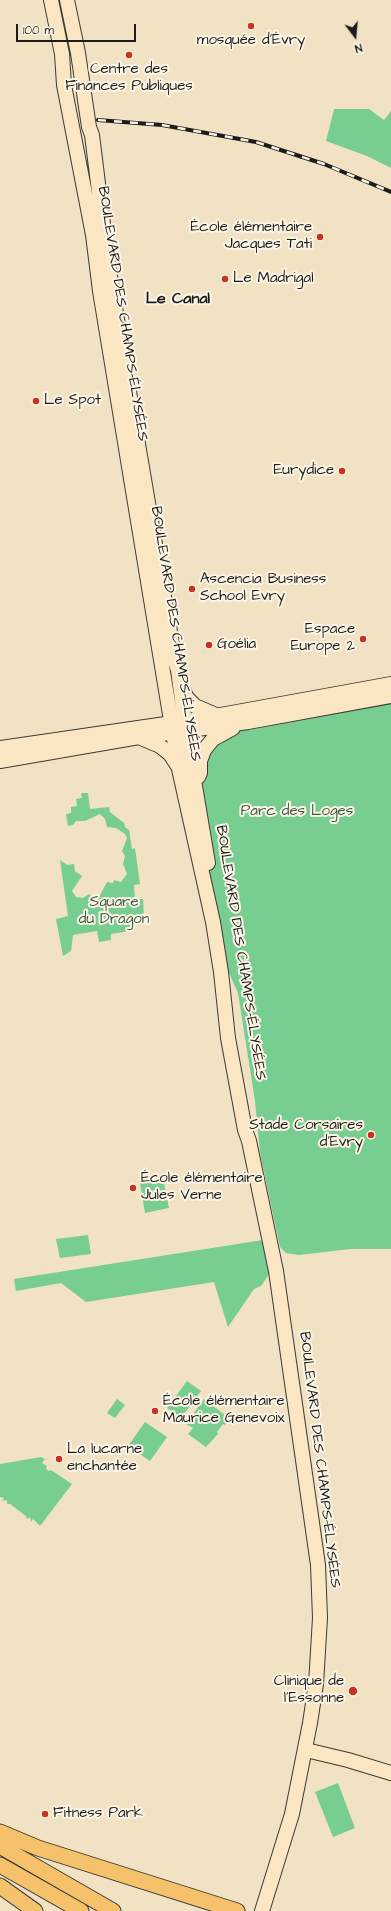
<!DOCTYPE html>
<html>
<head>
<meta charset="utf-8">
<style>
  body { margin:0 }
  #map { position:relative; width:391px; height:1911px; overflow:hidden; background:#f1e2c3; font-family:"Architects Daughter",sans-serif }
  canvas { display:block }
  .north { position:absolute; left:335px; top:16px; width:40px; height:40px; -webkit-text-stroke:3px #fcf5e5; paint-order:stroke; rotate:164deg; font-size:11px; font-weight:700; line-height:16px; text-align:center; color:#1c1c1c }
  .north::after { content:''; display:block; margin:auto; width:14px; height:18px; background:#1c1c1c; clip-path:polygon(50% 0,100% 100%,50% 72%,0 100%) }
  .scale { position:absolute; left:16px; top:24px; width:120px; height:18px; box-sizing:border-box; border:2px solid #1c1c1c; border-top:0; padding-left:5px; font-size:12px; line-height:14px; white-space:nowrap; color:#1c1c1c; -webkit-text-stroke:3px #fcf5e5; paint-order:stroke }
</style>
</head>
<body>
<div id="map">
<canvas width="391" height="1911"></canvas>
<div class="north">N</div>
<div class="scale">100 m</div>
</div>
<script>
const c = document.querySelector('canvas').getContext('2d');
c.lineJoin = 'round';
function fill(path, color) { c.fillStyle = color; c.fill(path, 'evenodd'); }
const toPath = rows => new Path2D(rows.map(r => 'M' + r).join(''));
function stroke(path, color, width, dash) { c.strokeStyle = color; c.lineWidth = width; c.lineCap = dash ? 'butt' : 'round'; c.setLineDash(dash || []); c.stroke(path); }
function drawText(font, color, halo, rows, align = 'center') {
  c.font = font + ' "Architects Daughter",sans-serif'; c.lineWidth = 4; c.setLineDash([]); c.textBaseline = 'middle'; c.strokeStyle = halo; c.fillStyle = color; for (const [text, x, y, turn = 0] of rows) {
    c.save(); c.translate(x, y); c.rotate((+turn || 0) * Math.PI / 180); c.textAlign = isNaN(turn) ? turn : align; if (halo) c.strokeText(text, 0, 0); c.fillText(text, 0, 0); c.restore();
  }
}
fill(toPath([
  [334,109,369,109,384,120,391,111,391,168,367,156,326,141],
  [391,696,391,1249,350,1249,299,1255,286,1253,280,1247,260,1153,255,1101,238,993,228,971,205,846,200,773,204,750,226,731],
  [81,793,88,793,90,809,109,807,110,812,124,823,125,827,129,830,132,849,135,848,140,884,134,885,135,899,143,899,144,916,134,919,135,930,111,934,111,940,99,942,97,931,73,935,71,951,63,956,56,919,68,916,60,860,67,865,74,864,75,871,82,876,72,891,76,897,83,898,89,894,93,898,99,897,107,882,113,883,114,880,121,882,127,874,123,864,125,856,122,851,127,838,125,834,116,828,107,827,105,819,100,814,85,821,76,821,73,825,68,826,66,814,71,813,71,807,77,806,76,799,82,798],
  [163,1179,169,1208,145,1213,140,1183],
  [88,1235,91,1254,60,1258,56,1239],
  [263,1240,269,1274,261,1286,254,1289,228,1327,214,1282,86,1302,61,1283,16,1291,14,1279],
  [187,1381,201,1391,181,1418,167,1408],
  [117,1399,125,1405,115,1418,107,1413],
  [204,1399,230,1419,225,1425,223,1424,217,1432,218,1434,206,1447,188,1434,193,1428,186,1424],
  [145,1422,167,1437,150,1461,128,1446],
  [41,1457,45,1459,42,1463,47,1466,46,1469,49,1471,51,1470,72,1484,40,1526,33,1519,31,1522,30,1517,27,1519,26,1516,10,1504,7,1504,7,1500,2,1501,4,1498,0,1497,0,1464],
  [338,1783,355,1828,333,1837,315,1792]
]), '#78cd90');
const secondary = toPath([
  [51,0,62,54,64,85,93,235,100,291,179,769,213,922,221,972,228,1038,245,1130,249,1141,276,1271,318,1565,320,1618,316,1684,310,1723,292,1814,262,1911],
  [67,0,78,53,89,127,92,135,108,264,124,362,175,661,178,670,188,745,208,863],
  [183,690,187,698,195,706,216,715],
  [141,738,160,746,170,754,178,766],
  [0,748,193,720,391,684],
  [0,761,139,737,248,722,391,696],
  [198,777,200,773,200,761,204,750,213,739,233,728],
  [306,1750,348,1760,391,1773]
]);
const primary = toPath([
  [0,1832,38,1848,237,1911],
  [0,1846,113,1911],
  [0,1865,81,1911],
  [0,1886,35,1911]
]);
stroke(secondary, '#3c3a35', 16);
stroke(primary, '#3c3a35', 17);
stroke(secondary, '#fbe6c4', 14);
stroke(primary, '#f5c16b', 15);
const rail = toPath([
  [98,120,162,125,256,142,324,164,391,192]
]);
stroke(rail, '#1c1c1c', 4);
stroke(rail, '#fcf5e5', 2.5, [8]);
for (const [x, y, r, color] of [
  [251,26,4,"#c8321e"],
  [129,55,4,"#c8321e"],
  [320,237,4,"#c8321e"],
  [225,279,4,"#c8321e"],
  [36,401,4,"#c8321e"],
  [342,471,4,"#c8321e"],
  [192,589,4,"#c8321e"],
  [363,639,4,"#c8321e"],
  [209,645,4,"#c8321e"],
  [371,1135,4,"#c8321e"],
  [133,1188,4,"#c8321e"],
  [155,1411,4,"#c8321e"],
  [59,1459,4,"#c8321e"],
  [353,1691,5,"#c8321e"],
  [45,1814,4,"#c8321e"]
]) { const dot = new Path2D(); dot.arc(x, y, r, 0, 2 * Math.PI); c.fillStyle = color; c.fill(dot); stroke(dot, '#fcf5e5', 1.5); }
drawText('15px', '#1c1c1c', '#fcf5e5', [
  ["mosquée d'Évry",251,41,"center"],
  ["Centre des",129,70,"center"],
  ["Finances Publiques",129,87,"center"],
  ["École élémentaire",312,228,"right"],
  ["Jacques Tati",312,245,"right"],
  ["Le Madrigal",233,279],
  ["Le Spot",44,401],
  ["Eurydice",334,471,"right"],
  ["Ascencia Business",200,580],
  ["School Evry",200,597],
  ["Espace",355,630,"right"],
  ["Europe 2",355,647,"right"],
  ["Goélia",217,645],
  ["Stade Corsaires",363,1126,"right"],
  ["d'Evry",363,1143,"right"],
  ["École élémentaire",141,1179],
  ["Jules Verne",141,1196],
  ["École élémentaire",163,1402],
  ["Maurice Genevoix",163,1419],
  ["La lucarne",67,1450],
  ["enchantée",67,1467],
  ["Clinique de",344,1682,"right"],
  ["l'Essonne",344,1699,"right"],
  ["Fitness Park",53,1814]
], 'left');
drawText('15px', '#1c1c1c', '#fcf5e5', [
  ["BOULEVARD DES CHAMPS-ÉLYSÉES",122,314,81],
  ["BOULEVARD DES CHAMPS-ÉLYSÉES",175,634,81],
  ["BOULEVARD DES CHAMPS-ÉLYSÉES",240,953,81],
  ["BOULEVARD DES CHAMPS-ÉLYSÉES",319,1460,83]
]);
drawText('15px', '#3c5a45', '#fcf5e5', [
  ["Parc des Loges",297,812],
  ["Square",114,903],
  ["du Dragon",114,920]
]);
drawText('bold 16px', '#1c1c1c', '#fcf5e5', [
  ["Le Canal",178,300]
]);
</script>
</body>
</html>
